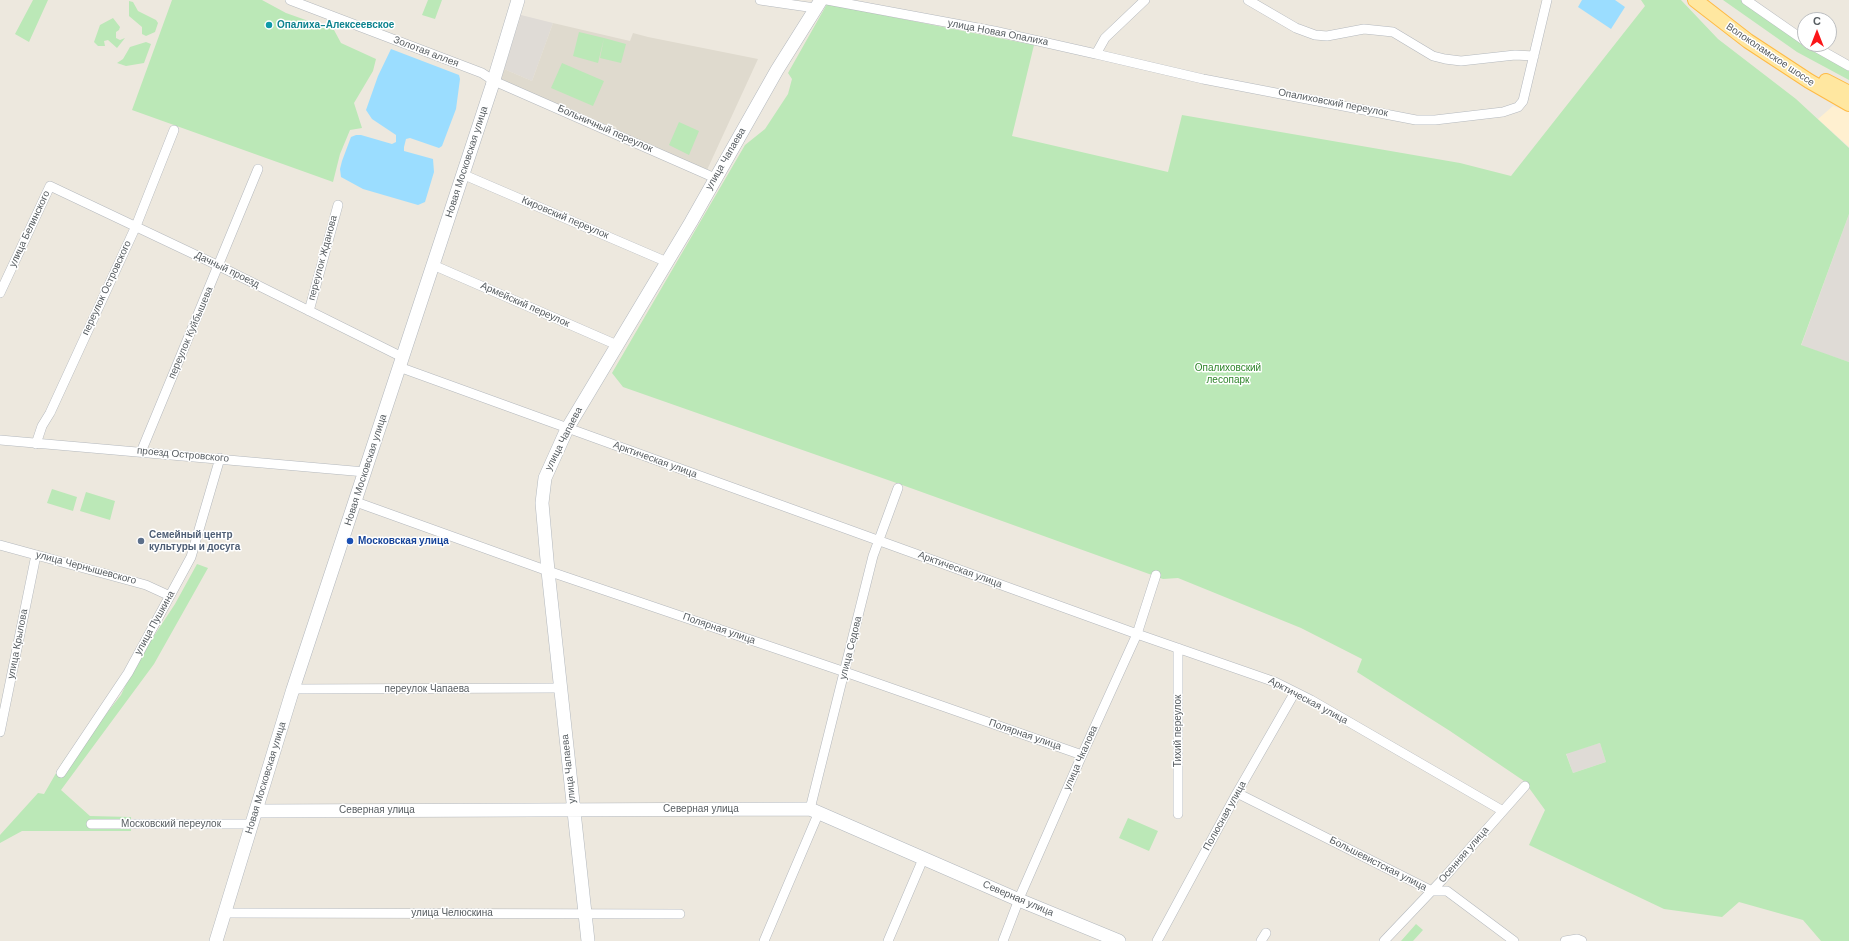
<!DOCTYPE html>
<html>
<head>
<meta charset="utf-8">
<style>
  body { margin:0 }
  #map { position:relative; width:1849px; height:941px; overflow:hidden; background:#ede8de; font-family:"DM Sans",sans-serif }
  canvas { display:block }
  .north { position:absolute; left:1797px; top:12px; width:40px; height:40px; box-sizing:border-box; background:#fff; border:1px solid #bcbec0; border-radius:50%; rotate:0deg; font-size:11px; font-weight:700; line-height:16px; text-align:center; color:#575d61 }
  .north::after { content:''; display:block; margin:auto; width:14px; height:18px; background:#fb1619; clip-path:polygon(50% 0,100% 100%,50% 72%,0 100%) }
</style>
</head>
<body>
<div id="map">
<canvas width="1849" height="941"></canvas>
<div class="north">С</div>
</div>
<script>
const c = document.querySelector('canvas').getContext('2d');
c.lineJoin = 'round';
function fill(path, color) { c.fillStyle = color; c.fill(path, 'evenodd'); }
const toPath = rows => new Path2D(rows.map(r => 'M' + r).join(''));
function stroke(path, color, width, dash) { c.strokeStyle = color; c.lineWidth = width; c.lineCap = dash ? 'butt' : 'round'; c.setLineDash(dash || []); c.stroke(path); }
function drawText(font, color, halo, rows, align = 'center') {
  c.font = font + ' "DM Sans",sans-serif'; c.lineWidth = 3; c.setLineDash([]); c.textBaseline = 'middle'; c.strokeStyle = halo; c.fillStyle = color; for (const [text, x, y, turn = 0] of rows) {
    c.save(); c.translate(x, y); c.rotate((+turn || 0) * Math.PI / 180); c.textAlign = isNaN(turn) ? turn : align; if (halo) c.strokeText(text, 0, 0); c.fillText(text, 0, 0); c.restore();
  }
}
fill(toPath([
  [1833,106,1849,112,1849,147,1818,119]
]), '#fff0d0');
fill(toPath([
  [521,15,553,23,532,81,504,69],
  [1849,214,1849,362,1801,346],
  [1600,743,1606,762,1573,773,1566,753]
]), '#dfdbd6');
fill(toPath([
  [553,23,630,41,633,33,648,37,758,59,707,170,617,131,616,127,611,125,607,126,500,80,504,69,532,81]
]), '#dfdace');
fill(toPath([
  [33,0,48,0,29,42,15,34],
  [172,0,262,0,286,13,334,30,341,43,376,59,373,71,354,103,362,128,350,130,340,154,333,182,132,110],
  [428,0,442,0,435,19,422,15],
  [1641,0,1681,0,1718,39,1796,99,1849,148,1849,214,1801,345,1849,362,1849,941,1821,941,1803,920,1739,902,1722,917,1664,909,1529,845,1545,810,1524,781,1450,731,1357,672,1362,659,1301,628,1178,578,1163,579,905,486,623,387,612,373,745,145,765,129,788,94,792,79,788,73,827,4,1034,45,1012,136,1168,172,1182,115,1460,163,1511,176,1645,6],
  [1600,743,1606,762,1573,773,1566,754],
  [1723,0,1742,0,1849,69,1849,80,1797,52],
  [129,1,133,2,138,11,156,20,158,23,155,32,146,36,142,34,142,27,129,16],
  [113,18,120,27,119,30,116,32,116,38,120,40,125,38,117,48,108,40,104,41,105,46,98,46,94,42,100,25],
  [579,32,604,38,598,63,573,56],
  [604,38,626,44,621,63,600,58],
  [146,42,151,44,144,63,126,66,117,63,123,59,130,47],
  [562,63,604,81,593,106,551,88],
  [679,122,699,131,689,155,669,145],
  [52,489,77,497,73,511,47,503],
  [86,492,115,501,110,520,80,511],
  [197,564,208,568,154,664,61,790,90,816,131,817,131,831,22,831,0,843,0,835,38,793,44,794,63,761,86,732,99,723,121,695,136,663,175,604],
  [1128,818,1158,831,1149,851,1119,838],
  [1416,924,1423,930,1413,941,1401,941]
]), '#bbe8b7');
fill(toPath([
  [1582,0,1615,0,1625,7,1611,29,1578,7],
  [391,49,459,75,460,79,456,109,442,146,439,148,410,138,406,139,404,147,404,151,433,159,434,172,425,202,418,205,363,189,341,177,340,169,342,161,351,137,356,135,361,135,392,144,396,142,396,135,372,119,366,110,378,76]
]), '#9bddff');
const street = toPath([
  [290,0,482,73,494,81,715,178],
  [760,0,815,8],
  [827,0,994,31,1096,54,1105,38,1145,0],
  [1248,0,1296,28,1315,35,1327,36,1364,29,1393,32,1433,56,1445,59,1461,61,1515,55,1534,56],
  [1746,0,1805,41],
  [1810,44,1849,66],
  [1096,54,1203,79,1416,120,1435,120,1503,112,1518,107,1523,101,1547,0],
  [462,174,667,262],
  [433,265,617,345],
  [0,293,50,186,219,266,402,357],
  [309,311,338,205],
  [399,367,1137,634,1275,682,1311,700,1503,811],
  [0,440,365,472],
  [36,444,42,426,50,413,136,226,174,130],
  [141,452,258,169],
  [356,502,548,571,845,672,1082,755],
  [0,545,146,585,170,596],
  [1178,648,1178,814],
  [293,689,561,688],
  [0,732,36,555],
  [61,773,128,673,191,557,220,458],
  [1237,793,1432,891,1447,891,1514,941],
  [810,809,873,556,898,488],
  [91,824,251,824],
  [224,913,680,914],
  [764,941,819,812],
  [888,941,923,859],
  [1003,941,1021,894,1082,755,1137,634,1156,575],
  [1157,941,1237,793,1295,692],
  [1261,941,1266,933],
  [1384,941,1442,880,1525,786],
  [1565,941,1577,939,1582,941]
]);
const secondary = toPath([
  [256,811,810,809,1019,900,1119,941],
  [216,941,293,689,492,86,518,0],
  [588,941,548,571,542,503,545,478,567,429,691,222,777,70,821,0]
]);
const primary = toPath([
  [1695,0,1748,41,1809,81,1849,104],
  [1826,81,1849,93]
]);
stroke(street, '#b4b8bd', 10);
stroke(secondary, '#b2b7bd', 14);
stroke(primary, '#ffba44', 16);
stroke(street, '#fff', 9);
stroke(secondary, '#fff', 13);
stroke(primary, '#ffe7a0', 14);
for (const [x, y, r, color] of [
  [269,25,4,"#0f9aa8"],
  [141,541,4,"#5c6f8a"],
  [350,541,4,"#1a4fb4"]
]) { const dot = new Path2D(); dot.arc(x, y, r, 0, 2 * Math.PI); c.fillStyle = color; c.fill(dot); stroke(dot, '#fff', 1.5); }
drawText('bold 10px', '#0d838f', '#fff', [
  ["Опалиха-Алексеевское",277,25]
], 'left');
drawText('10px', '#575d61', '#fff', [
  ["улица Новая Опалиха",998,33,11],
  ["Золотая аллея",426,52,21],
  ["Волоколамское шоссе",1770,55,34],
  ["Опалиховский переулок",1333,103,11],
  ["Больничный переулок",605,129,24],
  ["улица Чапаева",726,159,-60],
  ["Новая Московская улица",467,162,-72],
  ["Кировский переулок",565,218,23],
  ["улица Белинского",30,229,-65],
  ["переулок Жданова",323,258,-75],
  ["Дачный проезд",227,270,26],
  ["переулок Островского",107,288,-65],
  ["Армейский переулок",525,305,24],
  ["переулок Куйбышева",191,333,-67],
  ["улица Чапаева",564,439,-63],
  ["проезд Островского",183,455,5],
  ["Арктическая улица",655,460,20],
  ["Новая Московская улица",366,470,-72],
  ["улица Чернышевского",86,568,15],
  ["Арктическая улица",960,570,20],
  ["улица Пушкина",155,623,-61],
  ["Полярная улица",719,629,19],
  ["улица Крылова",18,644,-79],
  ["улица Седова",851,648,-76],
  ["переулок Чапаева",427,689],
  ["Арктическая улица",1308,701,28],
  ["Тихий переулок",1178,731,-90],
  ["Полярная улица",1025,735,19],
  ["улица Чкалова",1081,758,-66],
  ["улица Чапаева",569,769,-96],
  ["Новая Московская улица",266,778,-73],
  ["Северная улица",701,809],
  ["Северная улица",377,810],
  ["Полюсная улица",1225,816,-61],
  ["Московский переулок",171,824],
  ["Осенняя улица",1464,855,-49],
  ["Большевистская улица",1378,864,27],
  ["Северная улица",1018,899,23],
  ["улица Челюскина",452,913]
]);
drawText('10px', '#2f852b', '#fff', [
  ["Опалиховский",1228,368],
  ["лесопарк",1228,380]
]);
drawText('bold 10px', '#4e5e75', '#fff', [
  ["Семейный центр",149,535],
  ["культуры и досуга",149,547]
], 'left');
drawText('bold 10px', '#164399', '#fff', [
  ["Московская улица",358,541]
], 'left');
</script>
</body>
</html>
